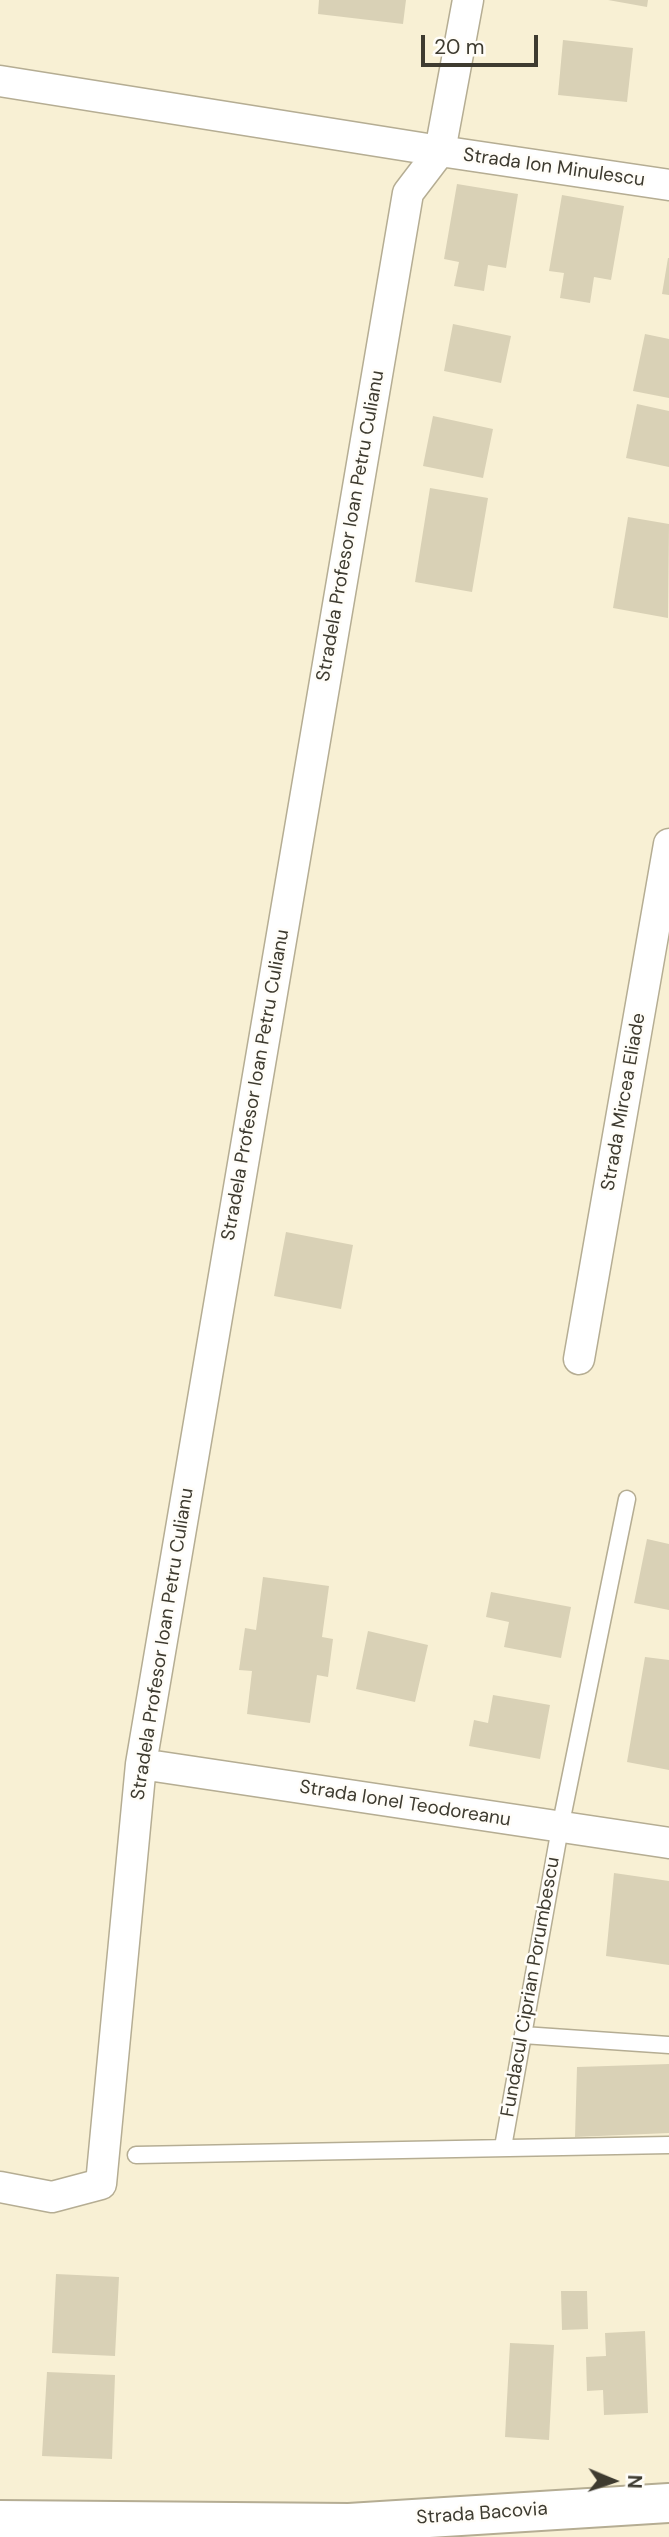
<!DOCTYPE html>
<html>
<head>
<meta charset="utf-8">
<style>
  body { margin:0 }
  #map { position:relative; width:669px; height:2537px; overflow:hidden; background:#f8f0d4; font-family:"DM Sans",sans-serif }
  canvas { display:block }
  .north { position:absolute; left:578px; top:2446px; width:70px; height:70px; -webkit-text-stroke:5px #fffdf8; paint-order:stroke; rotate:92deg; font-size:19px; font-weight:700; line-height:28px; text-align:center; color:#3e3b30 }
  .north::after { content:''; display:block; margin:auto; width:24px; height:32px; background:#3e3b30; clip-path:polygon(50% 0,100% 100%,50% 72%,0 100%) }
  .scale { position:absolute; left:421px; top:35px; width:117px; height:32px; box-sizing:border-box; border:4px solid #3e3b30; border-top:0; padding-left:9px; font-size:21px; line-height:24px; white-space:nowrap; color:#3e3b30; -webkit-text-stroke:5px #fffdf8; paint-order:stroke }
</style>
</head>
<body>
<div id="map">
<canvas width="669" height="2537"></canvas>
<div class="north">N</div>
<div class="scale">20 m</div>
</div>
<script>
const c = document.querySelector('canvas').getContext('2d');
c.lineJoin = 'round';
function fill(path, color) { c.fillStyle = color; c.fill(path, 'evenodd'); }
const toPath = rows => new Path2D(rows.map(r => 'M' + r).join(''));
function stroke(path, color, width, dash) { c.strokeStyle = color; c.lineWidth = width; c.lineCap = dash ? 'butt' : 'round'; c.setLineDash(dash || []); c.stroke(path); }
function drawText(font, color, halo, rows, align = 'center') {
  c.font = font + ' "DM Sans",sans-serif'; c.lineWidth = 5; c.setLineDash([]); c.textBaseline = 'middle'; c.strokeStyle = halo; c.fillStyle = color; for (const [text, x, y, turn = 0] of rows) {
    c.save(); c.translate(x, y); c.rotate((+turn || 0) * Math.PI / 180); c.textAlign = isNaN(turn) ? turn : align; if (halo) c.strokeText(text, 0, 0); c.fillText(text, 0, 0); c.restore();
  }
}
fill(toPath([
  [319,0,406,0,403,24,318,14],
  [608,0,648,0,647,7],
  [563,40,633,48,627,102,558,95],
  [457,184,518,194,506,268,488,265,484,291,454,286,459,262,444,259],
  [562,195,624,206,611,280,594,277,590,303,560,298,564,273,549,271],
  [668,258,669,258,669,295,662,294],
  [453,324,511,336,501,383,444,371],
  [645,334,669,339,669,398,633,391],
  [637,404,669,411,669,467,626,458],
  [433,416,493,429,483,478,423,466],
  [430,488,488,498,472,592,415,582],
  [628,517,669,524,668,618,613,608],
  [286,1232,353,1245,341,1309,274,1296],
  [647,1539,669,1544,669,1610,634,1603],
  [263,1577,329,1586,322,1637,333,1639,328,1677,317,1675,310,1723,247,1714,252,1671,239,1670,245,1628,256,1630],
  [491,1592,571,1607,561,1658,504,1647,509,1622,486,1617],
  [368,1631,428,1645,415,1702,356,1689],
  [645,1657,669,1660,669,1770,627,1762],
  [493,1695,550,1705,540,1759,469,1746,474,1720,488,1723],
  [614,1873,669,1881,669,1965,606,1956],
  [669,2064,669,2133,575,2137,577,2067],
  [56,2274,119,2277,115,2356,52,2353],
  [561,2291,587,2291,588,2329,562,2330],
  [645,2331,648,2413,604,2415,603,2390,587,2391,586,2357,606,2356,605,2333],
  [510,2343,554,2345,549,2440,505,2437],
  [47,2372,115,2375,112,2459,42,2456]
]), '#d9d1b6');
const lane = toPath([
  [523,2035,669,2045],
  [503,2147,560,1828,627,1499],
  [136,2155,669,2145]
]);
const street = toPath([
  [0,81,440,151,669,185],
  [579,1359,669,844],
  [141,1764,669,1843],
  [0,2187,52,2197,101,2184,141,1764,408,193,440,151,468,0]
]);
const secondary = toPath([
  [0,2520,349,2523,669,2503]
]);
stroke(lane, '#b5ad93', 19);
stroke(street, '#b5ad93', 33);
stroke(secondary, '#b5ad93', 42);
stroke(lane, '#fff', 16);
stroke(street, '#fff', 30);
stroke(secondary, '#fff', 38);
drawText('19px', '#3e3b30', '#fffdf8', [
  ["Strada Ion Minulescu",554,168,8],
  ["Stradela Profesor Ioan Petru Culianu",351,526,-80],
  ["Stradela Profesor Ioan Petru Culianu",256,1085,-80],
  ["Strada Mircea Eliade",624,1102,-80],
  ["Stradela Profesor Ioan Petru Culianu",163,1644,-81],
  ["Strada Ionel Teodoreanu",405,1804,9],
  ["Fundacul Ciprian Porumbescu",531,1987,-80],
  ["Strada Bacovia",482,2514,-4]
]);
</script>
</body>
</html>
